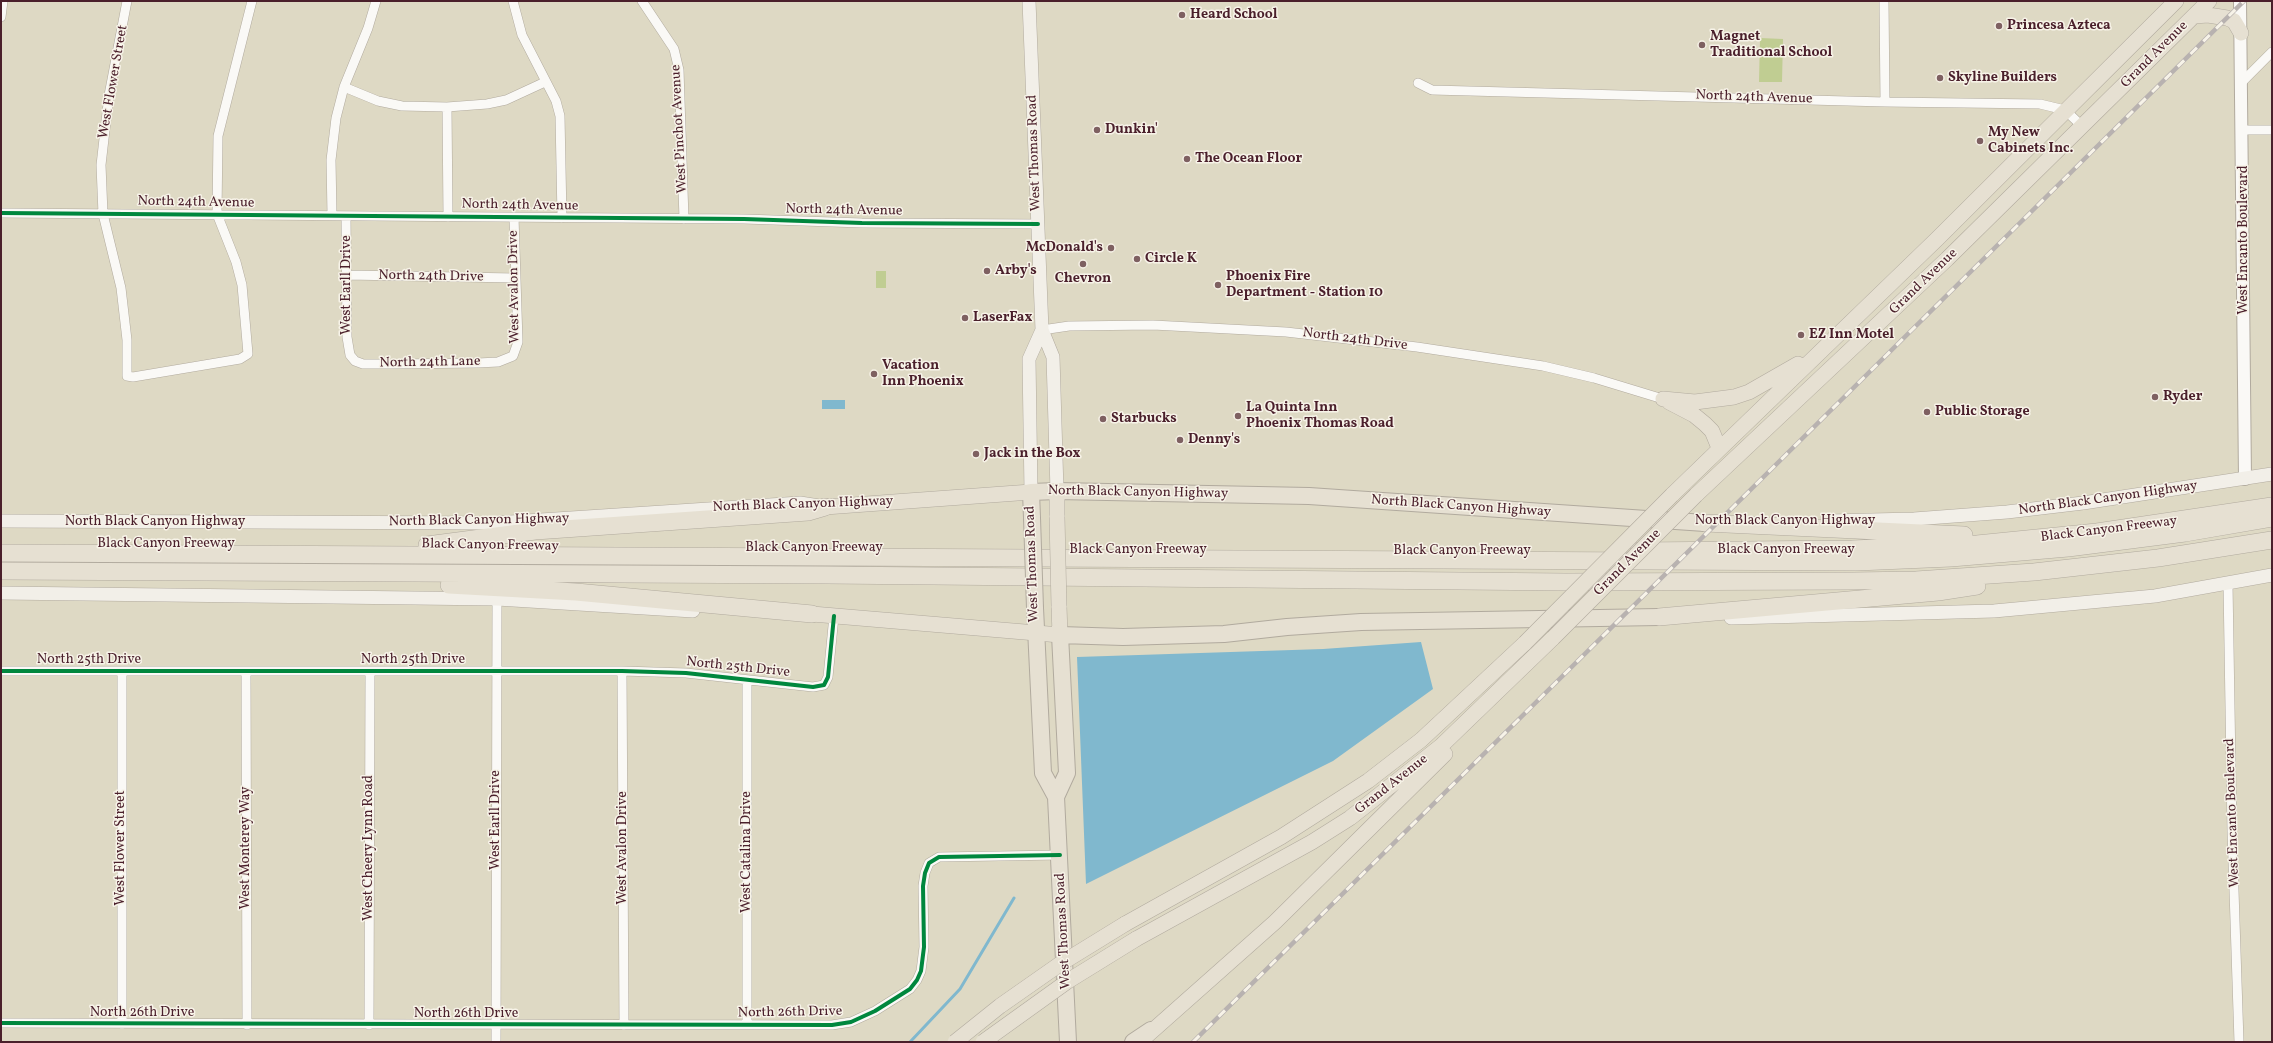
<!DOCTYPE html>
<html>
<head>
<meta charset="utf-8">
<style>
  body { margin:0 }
  #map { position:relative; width:2273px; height:1043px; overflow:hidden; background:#ded9c4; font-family:Vollkorn,serif }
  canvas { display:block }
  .frame { position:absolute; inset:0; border:2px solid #4a1f2b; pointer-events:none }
</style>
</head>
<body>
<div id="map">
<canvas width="2273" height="1043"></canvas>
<div class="frame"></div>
</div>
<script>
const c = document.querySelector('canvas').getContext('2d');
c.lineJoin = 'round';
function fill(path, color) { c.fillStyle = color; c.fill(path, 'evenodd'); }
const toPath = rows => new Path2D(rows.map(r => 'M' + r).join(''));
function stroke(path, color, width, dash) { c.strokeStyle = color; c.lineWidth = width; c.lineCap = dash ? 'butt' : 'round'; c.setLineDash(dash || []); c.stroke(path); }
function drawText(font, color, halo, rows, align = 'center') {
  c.font = font + ' Vollkorn,serif'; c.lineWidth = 3; c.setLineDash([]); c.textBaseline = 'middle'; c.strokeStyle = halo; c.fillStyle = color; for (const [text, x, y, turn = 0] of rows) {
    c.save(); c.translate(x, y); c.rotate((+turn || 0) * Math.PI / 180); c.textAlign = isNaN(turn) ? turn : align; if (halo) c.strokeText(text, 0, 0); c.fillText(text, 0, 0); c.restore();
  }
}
fill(toPath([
  [1760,38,1783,39,1782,82,1759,82],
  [876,271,886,271,886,288,876,288]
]), '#c0cd92');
fill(toPath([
  [822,400,845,400,845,409,822,409],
  [1421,642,1433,689,1333,761,1086,884,1077,657,1323,649]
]), '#80b8ce');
stroke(toPath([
  [910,1042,960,989,1014,898]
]), '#80b8ce', 3);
const minor = toPath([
  [127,1,109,95,101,165,103,214,121,288,127,340,127,376,133,377,240,359,248,354,242,285,236,262,217,214,218,136,252,1],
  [513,1,522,35,556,101,560,116,562,218],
  [642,1,674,49,679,70,684,219],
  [1884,1,1885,102],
  [1,17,3,1],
  [2242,82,2272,52],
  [1418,83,1432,90,1885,102,2040,104,2065,110,2083,127],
  [344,87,378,101,402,106,447,107,487,104,506,100,545,82],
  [447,107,448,217],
  [2243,130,2272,130],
  [1,213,744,219,862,223,1038,224],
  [332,215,331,160,336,118,344,87,368,28,376,1],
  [346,216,347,337,350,355,355,361,363,364,391,364,478,363,498,362,513,356,518,342,514,217],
  [347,275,515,278],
  [1042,330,1069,326,1153,325,1286,332,1417,347,1543,366,1594,378,1663,399],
  [2228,584,2232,830,2239,1042],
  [1,671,622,671,686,673,813,687,824,685,828,677,834,616],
  [246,671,247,1025],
  [622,671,624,1025],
  [747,680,747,1024],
  [1,1023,832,1025,851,1022,875,1011,910,989,917,980,921,971,924,947,923,886,925,873,929,863,939,857,1060,855],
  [122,1024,122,671],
  [369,1025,370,671],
  [496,1042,497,599]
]);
const tertiary = toPath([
  [2240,1,2245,479]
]);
const secondary = toPath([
  [1029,1,1042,330,1053,357,1057,491],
  [1031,492,1029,359,1042,330],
  [1,521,495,523,800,503,819,506],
  [1829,521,1914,519,2007,512,2083,503,2272,474],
  [1,593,497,599,693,611],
  [1731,618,1994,611,2155,596,2272,575]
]);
const primary = toPath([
  [2194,16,2208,15,2227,18,2234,21,2241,33],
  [1663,399,1695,402,1734,397,1749,392,1798,364],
  [1669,402,1694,415,1705,424,1712,431,1719,448],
  [1672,495,1937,239,2176,1],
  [1696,495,1947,259,2209,1],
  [825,507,1031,492],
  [1057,517,1057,491],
  [812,614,1060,635,1059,606],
  [1125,924,1281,837,1368,781,1421,740,1525,643],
  [1136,939,1312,842,1350,818,1441,746,1553,638],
  [1142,1040,1275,922,1445,754]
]);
const trunk = toPath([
  [1032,518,1031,492,1057,491,1309,496,1705,523],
  [1035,608,1043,773,1056,797,1068,1042],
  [1056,797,1067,773,1060,635,1123,637,1224,634,1287,627,1361,622,1659,617],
  [1133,1042,1151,1030]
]);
const motorway = toPath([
  [1705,523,1964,535],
  [427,545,535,531,808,512,825,507],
  [1639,551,1852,549,1977,544,2097,532,2272,506],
  [1,553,1857,562,1951,558,2068,548,2185,533,2272,518],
  [1,571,827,575,1566,582,1853,581,1916,580,2034,572,2158,558,2272,540],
  [449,585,576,592,812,614],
  [1659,617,1938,592,1977,586]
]);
stroke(minor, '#b1aa9e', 10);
stroke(tertiary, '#b1aa9e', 14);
stroke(secondary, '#b1aa9e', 14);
stroke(primary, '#b1aa9e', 16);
stroke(trunk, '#b1aa9e', 18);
stroke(motorway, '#b1aa9e', 18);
stroke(minor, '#faf9f6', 9);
stroke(tertiary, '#faf9f6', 12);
stroke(secondary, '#f2efe8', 13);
stroke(primary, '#e6e0d2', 15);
stroke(trunk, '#e6e0d2', 16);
stroke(motorway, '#e6e0d2', 17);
const rail = toPath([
  [1193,1042,2244,1]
]);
stroke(rail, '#b8b2b0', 4.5);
stroke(rail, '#f7f3e8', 3, [9]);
const primaryBridge = toPath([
  [1057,517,1059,606],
  [1553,638,1696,495],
  [1525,643,1672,495],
  [955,1042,1000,1006,1060,964,1125,924],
  [983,1042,1068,981,1136,939]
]);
const trunkBridge = toPath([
  [1032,518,1035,608]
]);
stroke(primaryBridge, '#b1aa9e', 16, []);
stroke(trunkBridge, '#b1aa9e', 18, []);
stroke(primaryBridge, '#e6e0d2', 15);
stroke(trunkBridge, '#e6e0d2', 16);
stroke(toPath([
  [1,213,744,219,862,223,1038,224],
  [1,671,622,671,686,673,813,687,824,685,828,677,834,616],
  [1,1023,832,1025,851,1022,875,1011,910,989,917,980,921,971,924,947,923,886,925,873,929,863,939,857,1060,855]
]), '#00873e', 4);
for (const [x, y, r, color] of [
  [1182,15,4,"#7e6061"],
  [1999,26,4,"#7e6061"],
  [1702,45,4,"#7e6061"],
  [1940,78,4,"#7e6061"],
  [1097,130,4,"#7e6061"],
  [1980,141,4,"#7e6061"],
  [1187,159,4,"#7e6061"],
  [1111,248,4,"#7e6061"],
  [1137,259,4,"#7e6061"],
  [1083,264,4,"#7e6061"],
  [987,271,4,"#7e6061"],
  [1218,285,4,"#7e6061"],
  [965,318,4,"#7e6061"],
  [1801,335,4,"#7e6061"],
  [874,374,4,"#7e6061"],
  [2155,397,4,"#7e6061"],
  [1927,412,4,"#7e6061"],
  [1238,416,4,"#7e6061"],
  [1103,419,4,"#7e6061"],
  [1180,440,4,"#7e6061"],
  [976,454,4,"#7e6061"]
]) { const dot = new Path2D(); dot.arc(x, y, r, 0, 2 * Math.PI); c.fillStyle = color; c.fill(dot); stroke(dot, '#f7f3e8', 1.5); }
drawText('bold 14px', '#4a1f2b', '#f7f3e8', [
  ["Heard School",1190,15],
  ["Princesa Azteca",2007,26],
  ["Magnet",1710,37],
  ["Traditional School",1710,53],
  ["Skyline Builders",1948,78],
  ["Dunkin'",1105,130],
  ["My New",1988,133],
  ["Cabinets Inc.",1988,149],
  ["The Ocean Floor",1195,159],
  ["McDonald's",1103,248,"right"],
  ["Circle K",1145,259],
  ["Arby's",995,271],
  ["Phoenix Fire",1226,277],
  ["Department - Station 10",1226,293],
  ["Chevron",1083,279,"center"],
  ["LaserFax",973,318],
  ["EZ Inn Motel",1809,335],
  ["Vacation",882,366],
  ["Inn Phoenix",882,382],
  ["Ryder",2163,397],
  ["La Quinta Inn",1246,408],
  ["Phoenix Thomas Road",1246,424],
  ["Public Storage",1935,412],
  ["Starbucks",1111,419],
  ["Denny's",1188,440],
  ["Jack in the Box",984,454]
], 'left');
drawText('14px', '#4a1f2b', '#f7f3e8', [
  ["Grand Avenue",2155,55,-45],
  ["West Flower Street",114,82,-80],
  ["North 24th Avenue",1754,98,2],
  ["West Pinchot Avenue",680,129,-93],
  ["West Thomas Road",1035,153,-92],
  ["North 24th Avenue",196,203,1],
  ["North 24th Avenue",520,206,1],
  ["North 24th Avenue",844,211,1],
  ["West Encanto Boulevard",2244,240,-90],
  ["North 24th Drive",431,277,1],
  ["Grand Avenue",1924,282,-44],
  ["West Earll Drive",347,285,-90],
  ["West Avalon Drive",515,287,-91],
  ["North 24th Drive",1355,340,7],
  ["North 24th Lane",430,363,-1],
  ["North Black Canyon Highway",1138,493,1],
  ["North Black Canyon Highway",2108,499,-8],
  ["North Black Canyon Highway",803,505,-2],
  ["North Black Canyon Highway",1461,507,4],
  ["North Black Canyon Highway",479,521,-1],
  ["North Black Canyon Highway",1785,521],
  ["North Black Canyon Highway",155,522],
  ["Black Canyon Freeway",2109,530,-7],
  ["Black Canyon Freeway",166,544],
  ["Black Canyon Freeway",490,546,1],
  ["Black Canyon Freeway",814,548],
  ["Black Canyon Freeway",1138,550],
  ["Black Canyon Freeway",1786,550],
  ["Black Canyon Freeway",1462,551],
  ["Grand Avenue",1628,563,-45],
  ["West Thomas Road",1033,564,-92],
  ["North 25th Drive",89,660],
  ["North 25th Drive",413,660],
  ["North 25th Drive",738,668,6],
  ["Grand Avenue",1392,785,-38],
  ["West Encanto Boulevard",2233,813,-92],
  ["West Earll Drive",496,820,-90],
  ["West Flower Street",121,848,-90],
  ["West Monterey Way",246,848,-90],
  ["West Cheery Lynn Road",369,848,-90],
  ["West Avalon Drive",623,848,-90],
  ["West Catalina Drive",747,852,-90],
  ["West Thomas Road",1064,931,-93],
  ["North 26th Drive",142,1013],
  ["North 26th Drive",790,1013,-1],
  ["North 26th Drive",466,1014]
]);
</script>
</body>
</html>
